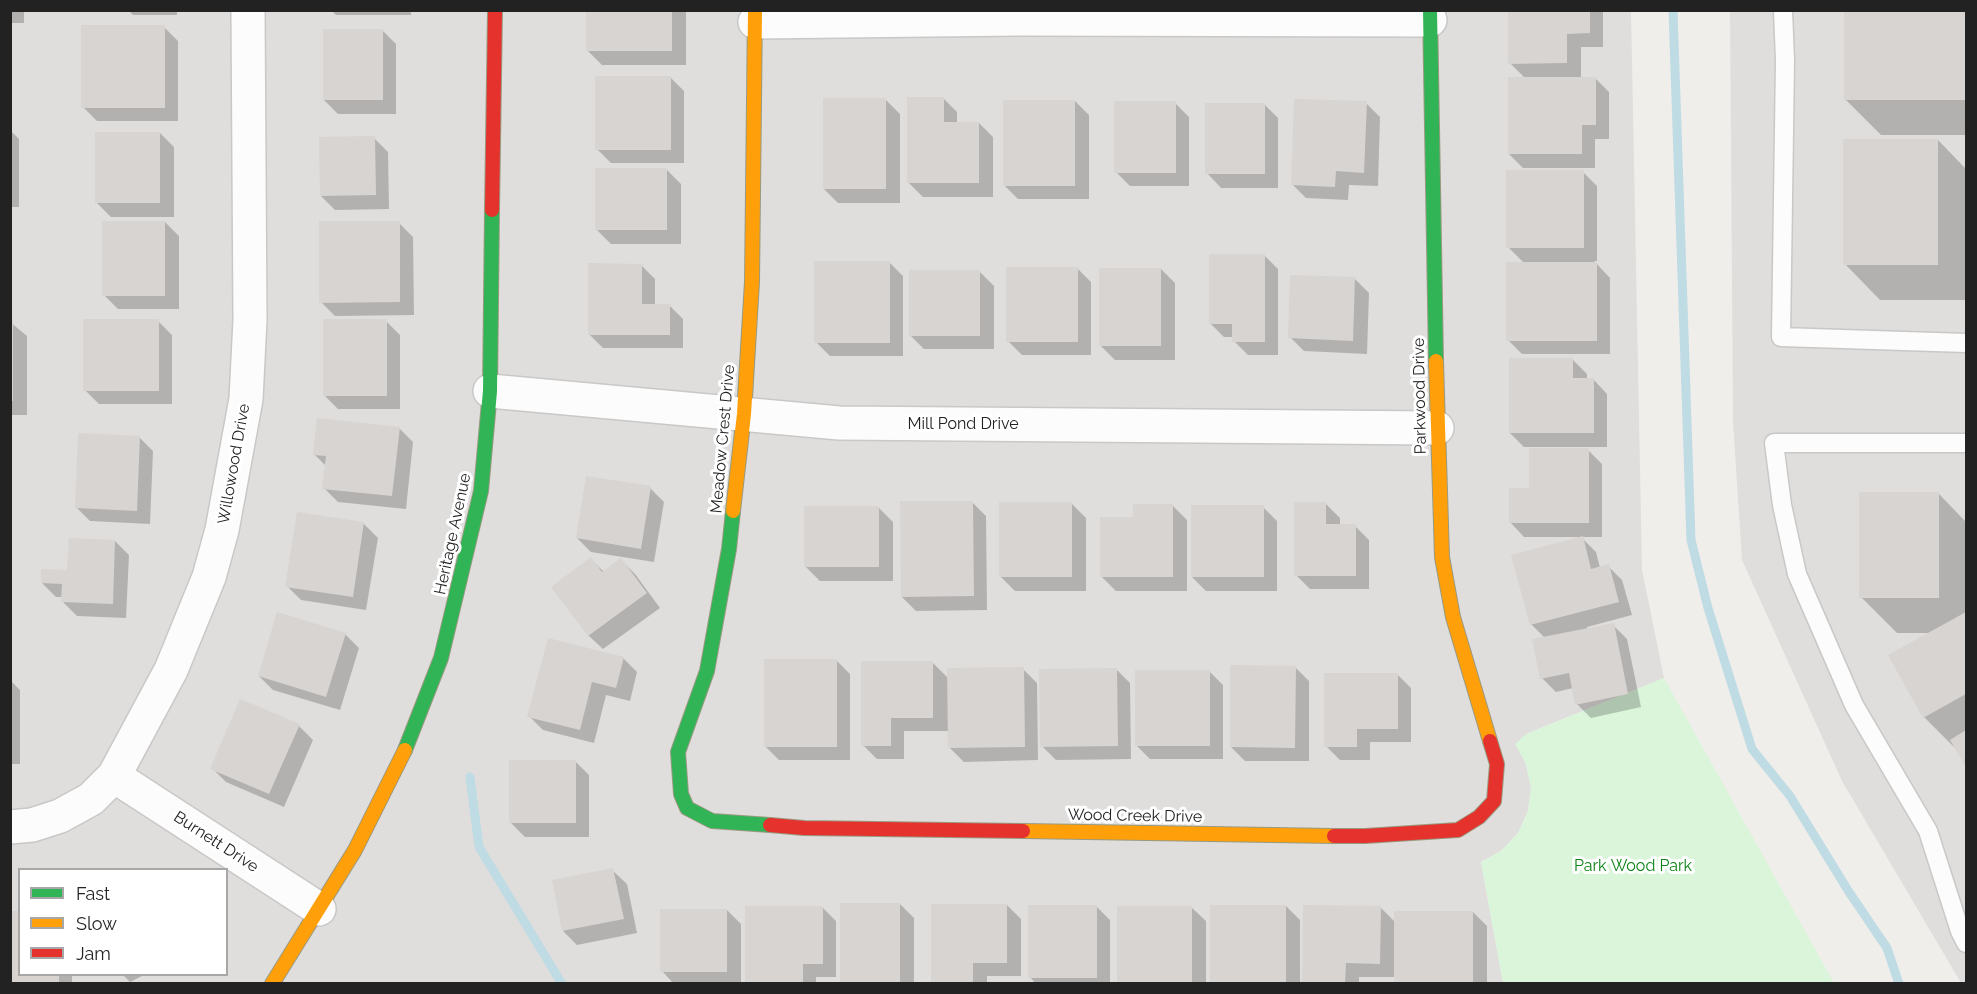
<!DOCTYPE html>
<html>
<head>
<meta charset="utf-8">
<style>
  body { margin:0 }
  #map { position:relative; width:1977px; height:994px; overflow:hidden; background:#f0eeeb; font-family:Raleway,sans-serif }
  canvas { display:block }
  .frame { position:absolute; inset:0; border:12px solid #222; pointer-events:none }
  .legend { position:absolute; left:18px; top:868px; width:210px; height:108px; box-sizing:border-box; background:#fff; border:2px solid #a7a7a7; margin:0; padding:8px 10px; list-style:none; font-size:18px; color:#222 }
  .legend li { display:flex; align-items:center; gap:12px; height:30px }
  .legend b { width:30px; border:2px solid #a7a7a7 }
</style>
</head>
<body>
<div id="map">
<canvas width="1977" height="994"></canvas>
<div class="frame"></div>
<ul class="legend">
<li><b style="height:8px;background:#30b455"></b>Fast</li>
<li><b style="height:8px;background:#ff9f0a"></b>Slow</li>
<li><b style="height:8px;background:#e5322d"></b>Jam</li>
</ul>
</div>
<script>
const c = document.querySelector('canvas').getContext('2d');
c.lineJoin = 'round';
function fill(path, color) { c.fillStyle = color; c.fill(path, 'evenodd'); }
const toPath = rows => new Path2D(rows.map(r => 'M' + r).join(''));
function stroke(path, color, width, dash) { c.strokeStyle = color; c.lineWidth = width; c.lineCap = dash ? 'butt' : 'round'; c.setLineDash(dash || []); c.stroke(path); }
function drawText(font, color, halo, rows, align = 'center') {
  c.font = font + ' Raleway,sans-serif'; c.lineWidth = 6; c.setLineDash([]); c.textBaseline = 'middle'; c.strokeStyle = halo; c.fillStyle = color; for (const [text, x, y, turn = 0] of rows) {
    c.save(); c.translate(x, y); c.rotate((+turn || 0) * Math.PI / 180); c.textAlign = isNaN(turn) ? turn : align; if (halo) c.strokeText(text, 0, 0); c.fillText(text, 0, 0); c.restore();
  }
}
fill(toPath([
  [10,11,1631,11,1642,570,1664,678,1526,734,1526,764,1531,788,1528,811,1518,833,1501,851,1481,862,1503,983,11,983],
  [20,870,226,870,226,974,20,974],
  [1730,11,1966,11,1966,983,1961,983,1842,781,1742,560,1733,422]
]), '#dfdedc');
fill(toPath([
  [1664,678,1834,983,1503,983,1481,862,1501,851,1518,833,1528,811,1531,788,1526,764,1515,744,1526,734]
]), '#daf5da');
fill(toPath([
  [10,10,24,10,24,23,10,23],
  [128,10,177,10,177,15,133,15],
  [331,10,411,10,411,15,336,15],
  [588,10,686,10,686,65,602,65,588,51],
  [1510,10,1603,10,1603,47,1581,47,1581,78,1595,78,1609,92,1609,139,1595,139,1595,168,1523,168,1509,154,1525,78,1510,63],
  [1846,10,1966,10,1966,135,1881,135,1846,100],
  [164,27,178,41,178,121,97,121,83,107],
  [382,30,396,44,396,114,338,114,324,100],
  [10,41,11,42,11,115,10,115],
  [670,77,684,91,684,163,611,163,597,149],
  [943,98,957,112,957,123,979,123,993,137,993,197,923,197,909,183],
  [886,100,900,114,900,203,838,203,824,189],
  [1075,101,1089,115,1089,199,1018,199,1004,185],
  [1175,103,1189,117,1189,186,1130,186,1116,172],
  [1366,103,1380,117,1378,186,1349,185,1348,200,1306,198,1292,184],
  [1264,104,1278,118,1278,188,1221,188,1207,173],
  [10,130,19,139,19,207,10,207],
  [160,133,174,147,174,217,111,217,97,203],
  [374,138,388,152,389,209,335,210,321,196],
  [1938,140,1966,169,1966,300,1880,300,1845,264],
  [667,170,681,184,681,244,611,244,597,230],
  [1583,172,1597,186,1597,261,1594,261,1610,278,1610,354,1522,354,1508,340,1524,263,1508,247],
  [165,222,179,236,179,309,118,309,104,295],
  [399,223,413,237,414,315,335,316,321,302],
  [10,234,12,235,12,308,10,308],
  [1264,255,1278,269,1278,355,1248,355,1234,341,1234,337,1224,337,1210,323],
  [889,262,903,276,903,356,830,356,816,342],
  [641,265,655,279,655,305,669,305,683,319,683,348,603,348,589,334],
  [1077,268,1091,282,1091,355,1022,355,1008,341],
  [1161,269,1175,283,1175,360,1115,360,1101,346],
  [980,272,994,286,994,349,924,349,910,335],
  [1355,279,1369,293,1367,354,1304,351,1290,337],
  [158,321,172,335,172,404,99,404,85,390],
  [386,321,400,335,400,409,338,409,324,395],
  [10,322,27,336,27,415,10,415],
  [1573,360,1587,374,1587,379,1593,379,1607,394,1607,447,1524,447,1510,433],
  [399,428,413,442,406,509,338,502,324,488,326,466,314,454],
  [139,437,153,451,150,524,90,521,76,507],
  [1588,450,1602,464,1602,537,1524,537,1510,522,1530,490],
  [650,488,664,502,654,562,591,552,577,538],
  [1939,494,1966,522,1966,764,1959,752,1924,717,1931,633,1897,633,1861,597],
  [972,502,986,516,987,610,916,611,902,597],
  [1072,504,1086,518,1086,591,1015,591,1001,577],
  [1326,504,1340,518,1340,526,1355,526,1369,540,1369,589,1310,589,1296,575],
  [1173,506,1187,520,1187,591,1116,591,1102,577,1135,519],
  [1263,507,1277,521,1277,591,1206,591,1192,577],
  [879,508,893,522,893,581,820,581,806,567],
  [363,523,378,538,366,610,301,600,287,586],
  [1582,538,1596,552,1600,568,1608,566,1622,580,1632,615,1587,627,1588,630,1613,625,1627,639,1641,707,1591,718,1577,704,1573,688,1556,692,1542,678,1545,638,1531,624],
  [115,541,129,555,126,618,77,616,63,602,63,597,56,597,42,583,69,572],
  [591,559,604,572,621,560,635,574,660,608,603,649,589,636,553,587],
  [345,634,359,648,340,710,273,690,259,676],
  [623,658,637,672,630,701,606,695,594,743,543,730,529,716],
  [836,660,850,674,850,760,779,760,765,746],
  [933,663,949,679,1023,669,1037,683,1038,760,964,762,950,748,949,731,904,731,904,759,877,759,863,745],
  [1295,667,1309,681,1309,761,1245,761,1231,747],
  [1116,669,1130,683,1131,759,1056,760,1042,746],
  [1209,671,1223,685,1223,759,1150,759,1136,745],
  [1397,674,1411,688,1411,742,1370,742,1370,760,1340,760,1326,746],
  [10,680,20,690,20,764,10,764],
  [299,726,313,740,284,807,226,782,212,768],
  [575,761,589,775,589,837,525,837,511,823],
  [612,870,627,884,637,933,577,945,563,931],
  [900,904,914,918,914,984,842,984],
  [1007,905,1021,919,1021,976,987,976,987,984,933,984],
  [1096,906,1110,920,1110,984,1036,984,1030,977],
  [1286,906,1300,920,1300,984,1211,984],
  [822,907,836,921,836,977,816,977,816,984,747,984],
  [1191,907,1206,921,1206,984,1118,984],
  [1380,907,1396,923,1473,912,1487,926,1487,984,1396,984,1396,977,1359,977,1359,984,1303,984],
  [727,910,741,924,741,984,674,984,662,971],
  [20,974,72,974,72,984,10,984],
  [122,974,146,974,130,982]
]), '#0003');
stroke(toPath([
  [1673,10,1691,540,1708,608,1752,749,1790,796,1849,892,1887,948,1899,984],
  [470,777,479,847,562,984]
]), '#bfdbe3', 9);
fill(toPath([
  [586,10,672,10,672,51,586,51],
  [1508,10,1590,10,1590,33,1567,34,1567,63,1508,64],
  [1844,10,1966,10,1966,100,1844,100],
  [81,25,165,25,165,108,81,108],
  [323,29,383,29,383,100,323,100],
  [595,76,671,76,671,150,595,150],
  [1508,77,1596,77,1596,125,1582,125,1582,154,1508,154],
  [907,97,944,97,944,122,979,122,979,183,907,183],
  [823,98,886,98,886,189,823,189],
  [1294,99,1367,101,1364,173,1336,171,1335,187,1291,185],
  [1003,100,1075,100,1075,186,1003,186],
  [1114,101,1176,101,1176,173,1114,173],
  [1205,103,1265,103,1265,174,1205,174],
  [95,132,160,132,160,203,95,203],
  [375,136,376,195,320,196,319,137],
  [1843,139,1938,139,1938,265,1843,265],
  [595,168,667,168,667,230,595,230],
  [1506,170,1584,170,1584,248,1506,248],
  [102,221,165,221,165,296,102,296],
  [319,221,400,221,400,302,319,303],
  [1209,254,1265,254,1265,342,1232,342,1232,324,1209,324],
  [814,261,890,261,890,343,814,343],
  [1506,262,1597,262,1597,341,1506,341],
  [588,263,642,264,642,304,670,304,670,335,588,335],
  [1006,267,1078,267,1078,342,1006,342],
  [1099,268,1161,268,1161,346,1099,346],
  [909,270,980,270,980,336,909,336],
  [1290,275,1355,277,1353,341,1288,338],
  [83,319,159,319,159,391,83,391],
  [323,319,387,319,387,396,323,396],
  [10,321,13,321,13,401,10,401],
  [1509,358,1573,358,1573,378,1594,378,1594,433,1509,433],
  [317,418,400,427,392,496,322,489,326,456,313,455],
  [78,433,140,436,137,511,75,508],
  [1529,448,1589,448,1589,523,1509,523,1509,488,1529,488],
  [586,476,651,486,641,549,576,538],
  [1859,492,1939,492,1939,598,1859,598],
  [900,501,973,501,974,596,901,597],
  [999,502,1072,502,1072,577,999,577],
  [1294,502,1326,502,1326,524,1356,524,1356,576,1294,576],
  [1133,504,1173,504,1173,577,1100,577,1100,517,1133,517],
  [1191,505,1264,505,1264,577,1191,577],
  [804,506,879,506,879,567,804,567],
  [297,512,364,522,353,597,285,587],
  [1583,536,1591,569,1609,564,1619,602,1530,625,1511,555],
  [69,538,115,540,113,604,61,602,62,584,41,583,41,569,67,570],
  [591,557,602,572,621,558,647,593,588,636,551,587],
  [277,612,346,633,326,697,258,676],
  [1966,612,1966,694,1923,718,1888,655],
  [1614,623,1628,694,1575,705,1569,673,1540,679,1532,639],
  [548,638,624,657,616,688,592,682,580,730,527,717],
  [764,659,837,659,837,747,764,747],
  [861,661,933,661,933,718,891,718,891,746,861,746],
  [1230,665,1296,666,1295,748,1230,747],
  [1024,667,1025,747,948,748,947,668],
  [1117,668,1118,746,1040,747,1039,669],
  [1135,670,1210,670,1210,746,1135,746],
  [1324,673,1398,673,1398,729,1357,729,1357,747,1324,747],
  [240,699,300,724,269,794,210,769],
  [1966,730,1966,767,1950,740],
  [509,760,576,760,576,823,509,823],
  [613,868,624,919,562,931,552,880],
  [840,903,900,903,900,984,840,984],
  [931,904,1007,904,1007,963,973,963,973,984,931,984],
  [1028,905,1097,905,1097,978,1028,978],
  [1210,905,1286,905,1286,984,1210,984],
  [1303,905,1381,906,1380,964,1346,963,1345,984,1302,984],
  [745,906,823,906,823,964,803,964,803,984,745,984],
  [1117,906,1192,906,1192,984,1117,984],
  [660,909,727,909,727,972,660,972],
  [10,911,20,911,20,974,59,974,59,984,10,984],
  [1394,911,1473,911,1473,984,1394,984]
]), '#d7d4d2');
const lane = toPath([
  [1783,10,1785,61,1781,337,1966,343],
  [1966,443,1774,443,1782,505,1797,574,1854,705,1928,831,1960,931,1966,943]
]);
const street = toPath([
  [755,22,1019,19,1430,20],
  [490,391,839,423,1437,428],
  [114,776,319,909],
  [10,827,32,825,60,816,91,799,114,776,171,670,209,577,222,530,246,399,250,320,248,10]
]);
const fast = toPath([
  [1430,10,1436,361],
  [733,511,729,549,707,671,678,752,681,794,687,808,712,821,770,825],
  [405,750,441,658,481,491,490,391,492,210]
]);
const slow = toPath([
  [1436,361,1442,557,1453,617,1490,741],
  [733,511,744,414,752,282,755,10],
  [1023,831,1334,836],
  [272,984,355,850,405,750]
]);
const jam = toPath([
  [492,210,495,10],
  [770,825,804,828,1023,831],
  [1334,836,1365,836,1458,830,1479,817,1494,801,1497,764,1490,741]
]);
stroke(lane, '#c9c8c7', 21);
stroke(street, '#c9c8c7', 36);
stroke(fast, '#999a82', 16);
stroke(slow, '#999a82', 16);
stroke(jam, '#999a82', 16);
stroke(lane, '#fdfcfc', 18);
stroke(street, '#fdfcfc', 33);
stroke(fast, '#30b455', 14);
stroke(slow, '#ff9f0a', 14);
stroke(jam, '#e5322d', 14);
drawText('16px', '#222', '#fff', [
  ["Parkwood Drive",1420,396,-91],
  ["Mill Pond Drive",963,424],
  ["Meadow Crest Drive",723,439,-85],
  ["Willowood Drive",234,464,-80],
  ["Heritage Avenue",453,534,-78],
  ["Wood Creek Drive",1135,816,1],
  ["Burnett Drive",216,842,33]
]);
drawText('16px', '#0c8416', '#fff', [
  ["Park Wood Park",1633,866]
]);
</script>
</body>
</html>
